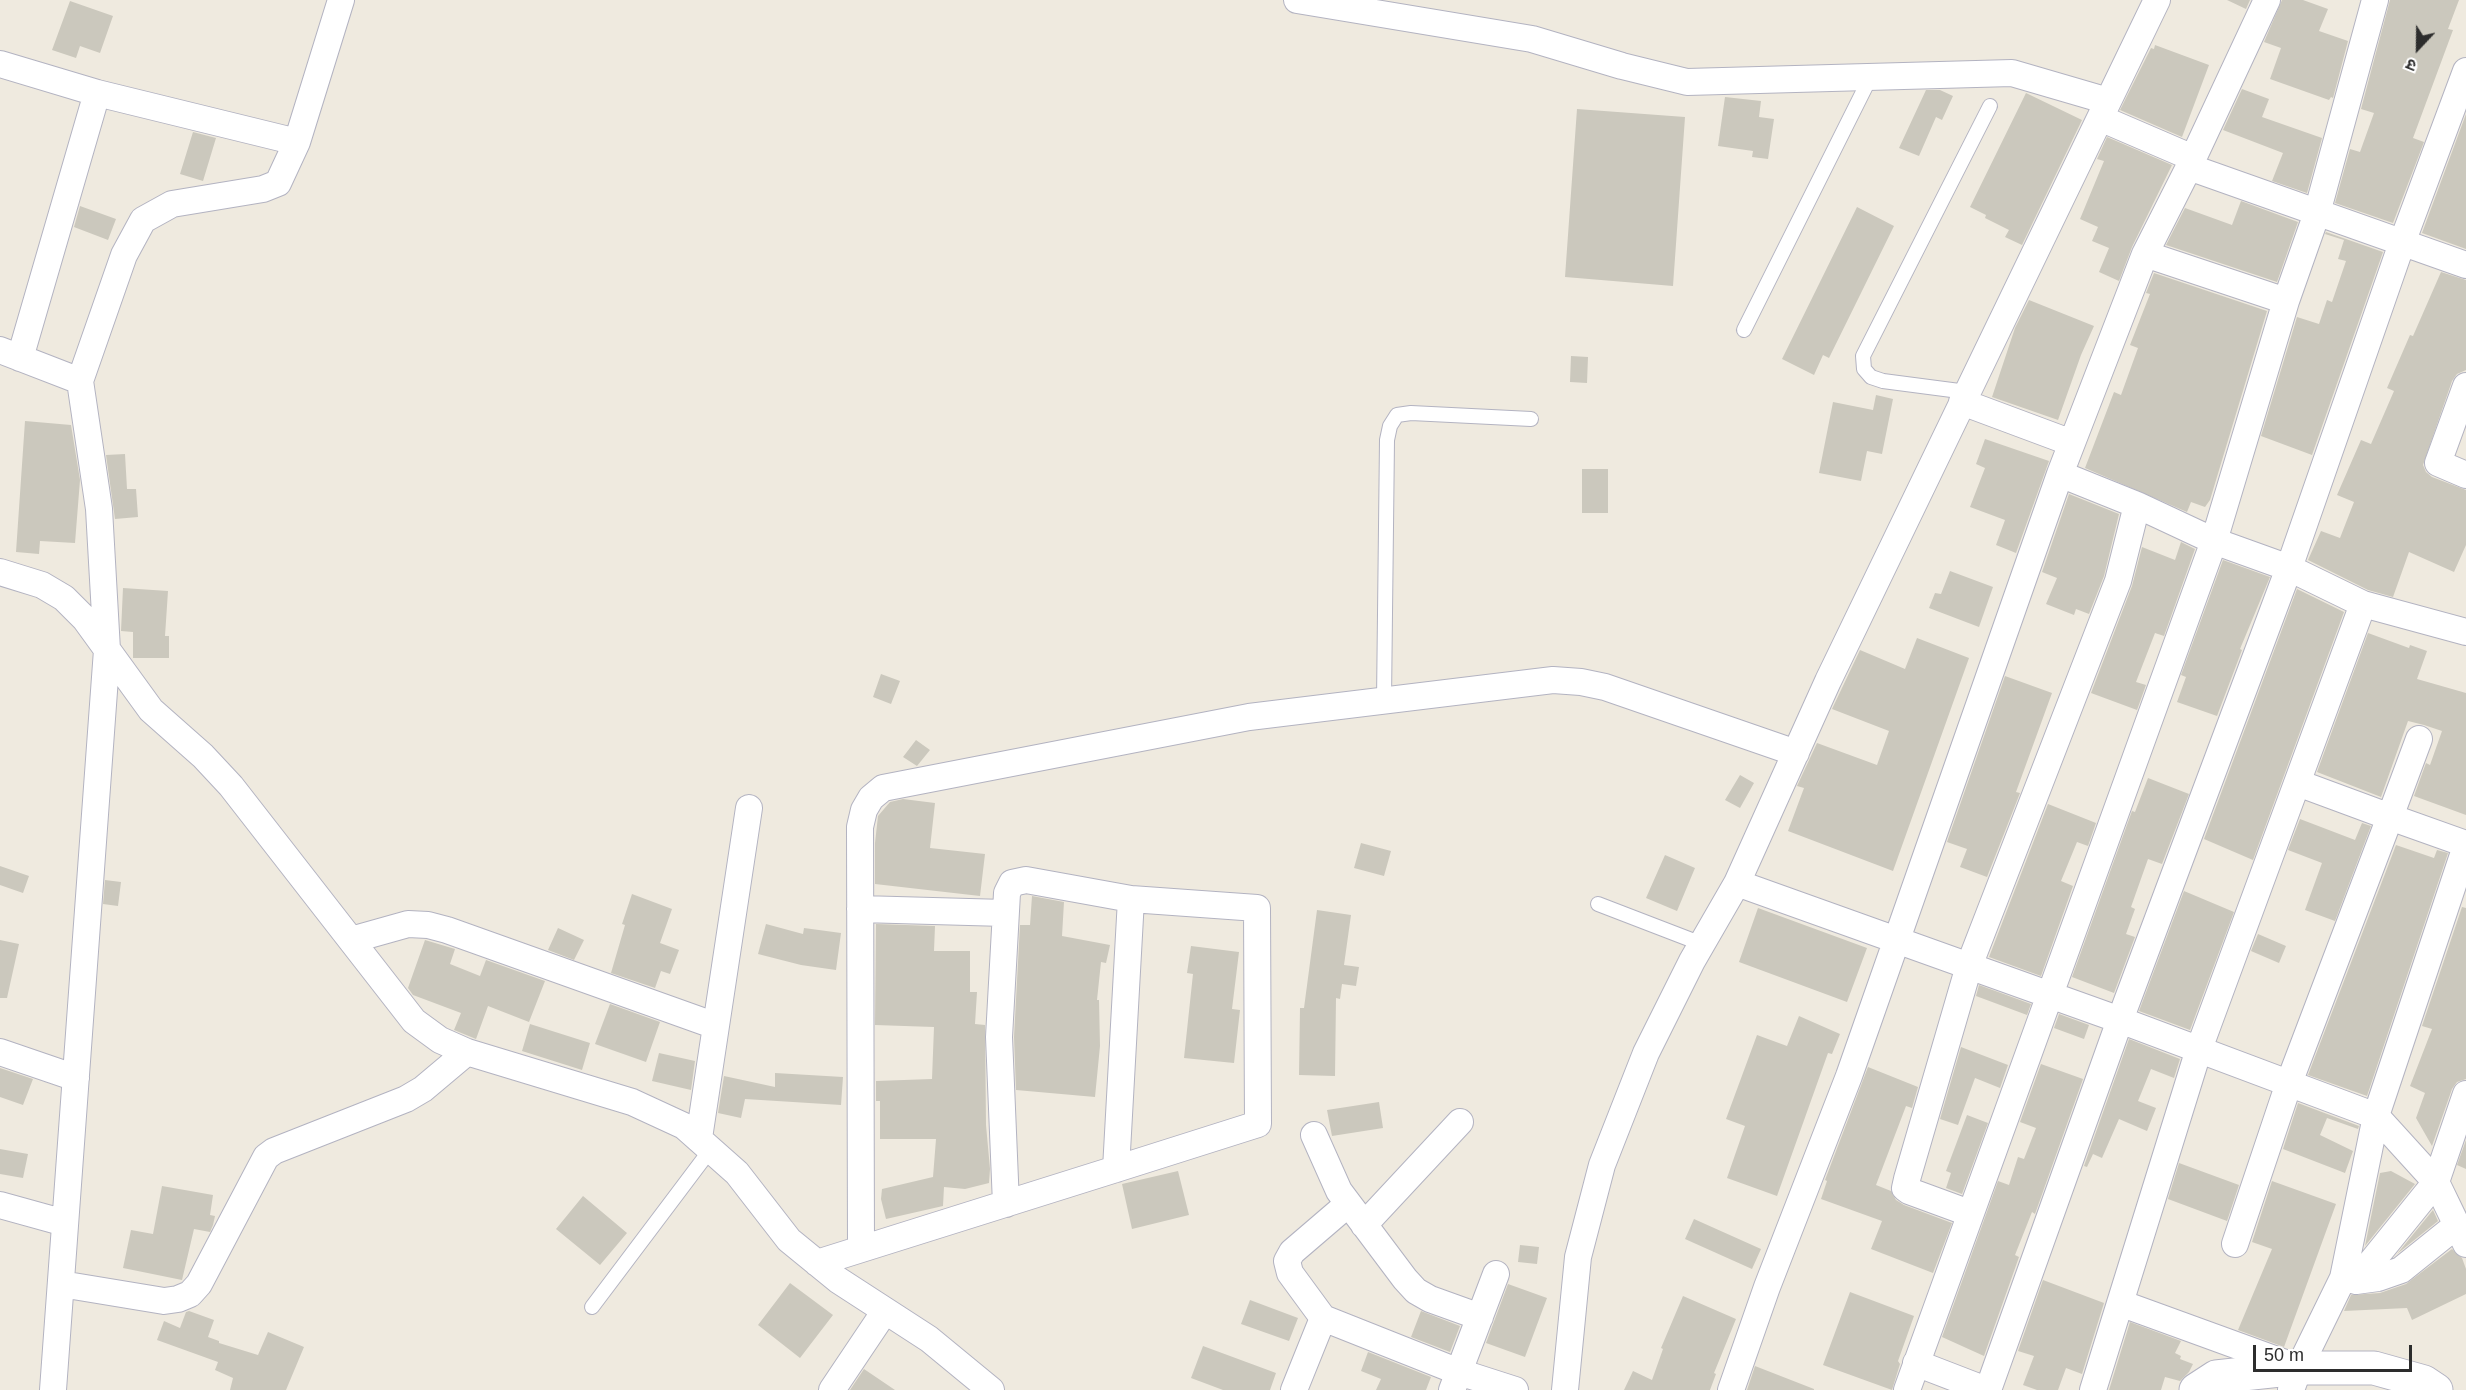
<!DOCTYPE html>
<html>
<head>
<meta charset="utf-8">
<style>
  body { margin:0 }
  #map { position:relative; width:2466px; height:1390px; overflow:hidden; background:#efeadf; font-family:Arial,"Noto Sans Devanagari",sans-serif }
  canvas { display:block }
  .north { position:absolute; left:2388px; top:18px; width:60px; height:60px; -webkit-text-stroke:4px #fff; paint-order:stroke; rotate:202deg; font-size:16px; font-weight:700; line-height:24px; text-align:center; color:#2d2d2d }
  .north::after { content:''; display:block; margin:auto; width:21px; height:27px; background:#2d2d2d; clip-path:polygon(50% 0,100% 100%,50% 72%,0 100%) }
  .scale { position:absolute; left:2253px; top:1345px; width:159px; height:27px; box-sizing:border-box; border:3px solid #2d2d2d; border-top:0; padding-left:8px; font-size:18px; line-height:21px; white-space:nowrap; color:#2d2d2d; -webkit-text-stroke:4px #fff; paint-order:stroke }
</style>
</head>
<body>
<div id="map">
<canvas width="2466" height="1390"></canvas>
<div class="north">उ</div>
<div class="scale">50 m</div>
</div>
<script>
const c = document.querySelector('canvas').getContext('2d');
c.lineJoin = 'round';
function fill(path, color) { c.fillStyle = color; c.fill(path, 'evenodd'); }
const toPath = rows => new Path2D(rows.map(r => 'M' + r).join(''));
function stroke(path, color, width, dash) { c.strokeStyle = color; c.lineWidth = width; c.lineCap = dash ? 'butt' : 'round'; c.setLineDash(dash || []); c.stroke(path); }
fill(toPath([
  [2227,0,2250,0,2246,9],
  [2282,0,2303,0,2328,9,2319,31,2348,41,2333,98,2331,97,2329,100,2270,79,2281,48,2264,42],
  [2390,0,2459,0,2448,29,2453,30,2413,138,2424,142,2393,223,2335,203,2350,149,2360,152,2374,113,2361,109],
  [70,1,113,16,100,53,80,46,76,58,52,50],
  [2155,45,2209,65,2182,137,2120,110,2151,48,2154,49],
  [2242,89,2269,99,2262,117,2322,138,2307,193,2272,181,2283,153,2223,130],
  [1926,90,1940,90,1953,96,1942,120,1936,117,1919,156,1899,148],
  [2026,93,2082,120,2022,245,2005,237,2009,230,1985,218,1986,215,1970,207],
  [1725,97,1761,101,1759,117,1774,119,1768,159,1752,157,1753,151,1718,146],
  [1577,109,1685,117,1673,286,1565,277],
  [2466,114,2466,249,2422,233],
  [193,132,216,138,203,181,180,174],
  [2107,137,2172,165,2132,247,2119,281,2099,272,2109,248,2092,241,2098,227,2080,219,2104,161,2097,159],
  [2241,201,2298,222,2277,282,2166,245,2185,208,2232,225],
  [80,206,116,219,108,240,74,227],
  [1857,207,1894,226,1829,358,1823,355,1814,375,1782,359],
  [2326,232,2383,252,2312,455,2261,436,2297,317,2319,324,2327,300,2332,302,2346,261,2338,259,2344,240,2325,234],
  [2441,272,2466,280,2466,370,2457,374,2452,381,2423,465,2426,472,2432,477,2466,490,2466,545,2454,572,2409,552,2393,597,2368,590,2308,560,2321,531,2340,538,2354,502,2337,495,2361,440,2371,444,2394,391,2387,388,2410,335,2413,336],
  [2154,273,2267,311,2210,500,2205,507,2191,502,2187,512,2085,468,2114,392,2121,395,2138,348,2130,345,2150,294,2146,293],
  [2029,300,2094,326,2081,355,2058,420,1992,397,2015,328],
  [1571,356,1588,357,1587,383,1570,382],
  [1876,395,1893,399,1882,454,1867,451,1861,481,1819,473,1833,402,1873,410],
  [25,421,71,425,80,480,75,543,40,541,39,554,16,552],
  [1985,439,2049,461,2016,553,1996,545,2005,520,1970,507,1985,468,1976,464],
  [125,454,127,489,136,489,138,517,115,519,106,455],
  [1582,469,1608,469,1608,513,1582,513],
  [2069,494,2119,514,2104,576,2089,614,2076,609,2074,615,2046,604,2057,578,2042,572],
  [2181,542,2195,549,2164,636,2155,633,2136,682,2146,685,2137,710,2091,693,2132,586,2142,547,2175,560],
  [2223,560,2270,577,2240,649,2242,650,2217,716,2177,702,2186,677,2181,675],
  [1950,571,1993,587,1979,627,1929,608,1935,593,1941,594],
  [123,588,168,591,165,636,169,636,169,658,133,658,133,632,121,631],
  [2297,589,2344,612,2253,860,2204,839],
  [2368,633,2409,648,2410,645,2427,651,2417,679,2466,693,2466,815,2414,796,2426,763,2430,765,2442,731,2424,725,2408,721,2381,797,2317,772],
  [1917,638,1969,658,1893,871,1788,831,1804,788,1797,786,1817,743,1877,765,1889,731,1832,709,1860,650,1905,669],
  [881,674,900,681,891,704,873,697],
  [2005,676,2052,693,2016,792,2020,793,1987,877,1960,867,1967,849,1947,842],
  [916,740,930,750,917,766,903,757],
  [1740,775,1754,783,1740,808,1725,800],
  [2148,778,2189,794,2162,864,2148,859,2131,907,2135,909,2126,934,2135,937,2114,993,2072,977,2132,811,2135,812],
  [903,799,935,803,930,848,985,854,980,896,875,884,875,843,878,816,890,802],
  [2048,804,2096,823,2088,846,2077,842,2061,881,2073,886,2041,976,1989,957],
  [2300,819,2355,840,2362,823,2371,826,2335,921,2305,910,2322,863,2288,850],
  [1361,843,1391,851,1384,876,1354,868],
  [2396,845,2434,858,2437,850,2448,853,2367,1096,2308,1075],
  [1665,855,1695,868,1677,911,1646,898],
  [0,866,29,876,23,893,0,885],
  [105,880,121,882,118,906,103,904],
  [2184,891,2234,912,2190,1030,2139,1011],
  [632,894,672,909,660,943,679,950,670,974,661,971,655,988,611,973,625,925,622,924],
  [1032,896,1064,902,1062,936,1110,945,1106,963,1101,962,1097,1000,1099,1000,1100,1046,1095,1097,1016,1090,1014,1037,1020,925,1030,925],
  [2462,907,2466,908,2466,1079,2457,1082,2452,1089,2432,1146,2416,1118,2425,1093,2410,1086,2432,1029,2422,1026],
  [1758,908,1867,948,1847,1002,1739,962],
  [1317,910,1351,915,1344,965,1359,967,1356,986,1342,984,1340,999,1336,998,1335,1076,1299,1075,1300,1008,1304,1008],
  [766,924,803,934,804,928,841,933,836,970,801,965,758,954],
  [876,924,935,926,934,951,970,951,970,992,977,992,975,1024,985,1025,986,1125,990,1169,989,1183,965,1189,944,1187,943,1206,886,1219,881,1199,882,1189,933,1177,936,1139,880,1139,880,1101,876,1101,876,1081,932,1079,934,1027,875,1025],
  [558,928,584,940,574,960,548,950],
  [2258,934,2286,946,2279,963,2251,951],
  [0,940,19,944,7,998,0,998],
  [425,940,455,949,450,964,480,976,486,960,545,981,529,1022,488,1006,476,1039,454,1030,461,1013,413,995,408,988],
  [1191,946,1239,952,1232,1009,1240,1010,1234,1063,1184,1058,1193,974,1187,973],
  [1979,985,2031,1004,2027,1015,1976,996],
  [610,1004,660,1022,646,1062,595,1044],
  [2059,1014,2089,1025,2084,1039,2054,1028],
  [1799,1016,1840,1034,1832,1054,1828,1053,1777,1196,1727,1178,1745,1126,1726,1119,1757,1035,1787,1046],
  [530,1024,590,1043,582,1070,522,1051],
  [2129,1039,2180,1059,2174,1078,2151,1069,2138,1101,2156,1108,2147,1131,2119,1119,2102,1158,2093,1154,2087,1167,2084,1166],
  [1961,1047,2008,1065,2000,1088,1975,1078,1958,1125,1940,1119],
  [659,1053,695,1061,691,1090,652,1081],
  [2041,1064,2083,1079,2035,1214,2032,1212,2015,1255,2019,1257,1984,1356,1942,1337,1998,1181,2009,1185,2018,1157,2024,1159,2036,1128,2020,1122],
  [1868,1067,1918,1087,1912,1108,1906,1106,1876,1185,1891,1191,1896,1200,1904,1205,1952,1223,1933,1273,1871,1249,1882,1221,1821,1199,1827,1181,1825,1180],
  [0,1068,33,1079,23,1105,0,1097],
  [775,1073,843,1077,841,1105,745,1099,741,1118,718,1113,724,1076,775,1087],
  [1379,1102,1383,1128,1332,1136,1327,1110],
  [2298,1103,2359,1126,2358,1129,2327,1118,2320,1135,2353,1151,2345,1173,2283,1149],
  [1967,1115,1988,1123,1962,1194,1946,1188,1951,1173,1946,1171],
  [2466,1140,2466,1169,2457,1165],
  [0,1149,28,1154,23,1178,0,1174],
  [2179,1163,2239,1185,2227,1221,2168,1199],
  [1178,1171,1189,1215,1132,1229,1122,1184],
  [2391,1171,2415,1184,2365,1246,2380,1173],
  [2272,1181,2336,1204,2284,1347,2238,1330,2272,1249,2252,1242],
  [162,1186,213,1195,210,1215,215,1216,213,1225,210,1232,194,1229,182,1280,123,1268,131,1230,153,1234],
  [583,1196,627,1233,600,1265,556,1229],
  [2433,1210,2438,1221,2397,1254],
  [1694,1219,1761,1249,1752,1269,1685,1239],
  [1520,1245,1539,1247,1537,1264,1518,1262],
  [2452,1249,2462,1258,2466,1269,2466,1294,2412,1320,2407,1308,2344,1311,2351,1295,2380,1293,2406,1284],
  [2043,1280,2104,1303,2082,1374,2066,1368,2058,1390,2037,1390,2023,1385,2034,1356,2018,1351],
  [790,1283,833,1315,800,1358,758,1325],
  [1508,1284,1547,1298,1525,1357,1486,1343],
  [1850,1292,1914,1316,1898,1361,1900,1364,1892,1390,1823,1365],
  [1683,1296,1736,1319,1714,1373,1716,1374,1710,1390,1624,1390,1633,1371,1652,1380,1663,1349,1661,1348],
  [1250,1300,1298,1318,1289,1341,1241,1324],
  [189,1311,214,1320,208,1337,219,1341,219,1343,258,1355,268,1332,304,1347,286,1390,230,1390,233,1378,215,1370,218,1362,157,1340,164,1321,180,1328,186,1312],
  [1421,1311,1460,1326,1450,1352,1411,1337],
  [2130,1322,2181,1341,2175,1353,2181,1356,2180,1359,2193,1364,2189,1372,2180,1381,2165,1377,2161,1390,2109,1390],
  [1203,1346,1276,1373,1270,1390,1223,1390,1191,1378],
  [1368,1352,1431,1377,1426,1390,1376,1390,1381,1379,1361,1371],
  [1755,1366,1814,1389,1814,1390,1747,1390],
  [864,1369,895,1390,850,1390]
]), '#cbc8bd');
const lane = toPath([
  [1744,330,1871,76],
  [1967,392,1883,381,1871,377,1864,369,1863,356,1990,106],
  [1384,700,1387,440,1390,426,1397,415,1411,413,1531,419],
  [1598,904,1702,944],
  [592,1307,711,1149]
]);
const street = toPath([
  [1297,0,1532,39,1622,66,1687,82,2012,73,2108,101],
  [2267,0,2189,167,2466,265],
  [0,64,97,93,297,142,341,0],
  [2100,118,2193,158],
  [2189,167,2145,254,2060,474,2137,505,2214,541,2289,568,2363,604,2466,632],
  [2145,254,2286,301],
  [0,350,80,381,99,509,107,650,53,1390],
  [20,358,97,93],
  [80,381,124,255,143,220,172,204,263,189,278,183,297,142],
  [2466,386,2438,463,2466,475],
  [1962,402,2072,443],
  [0,572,42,585,64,598,85,619,151,710,203,756,231,786,414,1021,440,1040,467,1052,632,1102,684,1126,737,1173,789,1240,838,1280,929,1339,991,1390],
  [2298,783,2390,817,2419,739],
  [1737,883,2120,1020,2376,1116,2436,1182,2466,1094],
  [860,909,1005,913],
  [351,940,408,924,428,925,447,930,716,1026],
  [0,1052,76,1078],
  [1314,1135,1339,1191,1405,1279,1416,1291,1430,1299,1480,1317],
  [699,1138,749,808],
  [1006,1204,999,1037,1007,893,1012,883,1026,880,1131,899],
  [0,1205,65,1223],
  [1969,1213,1909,1191,1905,1188,1907,1179,1969,966,2118,581,2137,505],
  [1364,1225,1460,1122],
  [2235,1244,2289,1083,2390,817,2466,844],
  [861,1249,860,827,864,810,871,798,883,788,1249,717,1553,680,1581,682,1605,687,1796,753],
  [817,1263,1116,1169,1258,1124,1257,908,1131,899,1116,1169],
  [2349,1279,2356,1281,2378,1278,2401,1270,2457,1225],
  [2356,1281,2436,1182,2466,1244],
  [61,1284,164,1301,178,1299,190,1294,199,1284,266,1157,274,1151,406,1099,423,1089,467,1052],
  [2120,1303,2296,1367],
  [1323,1318,1290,1273,1287,1261,1292,1252,1348,1204],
  [1916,1363,1986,1390],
  [832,1390,885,1311],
  [1294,1390,1323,1318,1459,1372,1515,1390],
  [1452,1390,1496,1274],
  [1565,1390,1578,1257,1602,1165,1646,1053,1692,961,1737,883,1828,681,2157,0],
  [1731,1390,1767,1287,1849,1076,2060,474],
  [1907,1390,2214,541,2286,301,2317,213,2375,0],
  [1988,1390,2120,1020,2289,568,2402,243,2466,71],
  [2093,1390,2199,1049,2363,604],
  [2291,1390,2299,1368,2343,1278,2376,1116,2466,846]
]);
const secondary = toPath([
  [2196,1390,2216,1377,2299,1368,2374,1368,2424,1382,2436,1390]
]);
stroke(lane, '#b3b3c1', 16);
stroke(street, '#b3b3c1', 28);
stroke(secondary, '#b3b3c1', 35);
stroke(lane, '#fff', 14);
stroke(street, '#fff', 26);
stroke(secondary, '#fff', 33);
</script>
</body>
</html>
